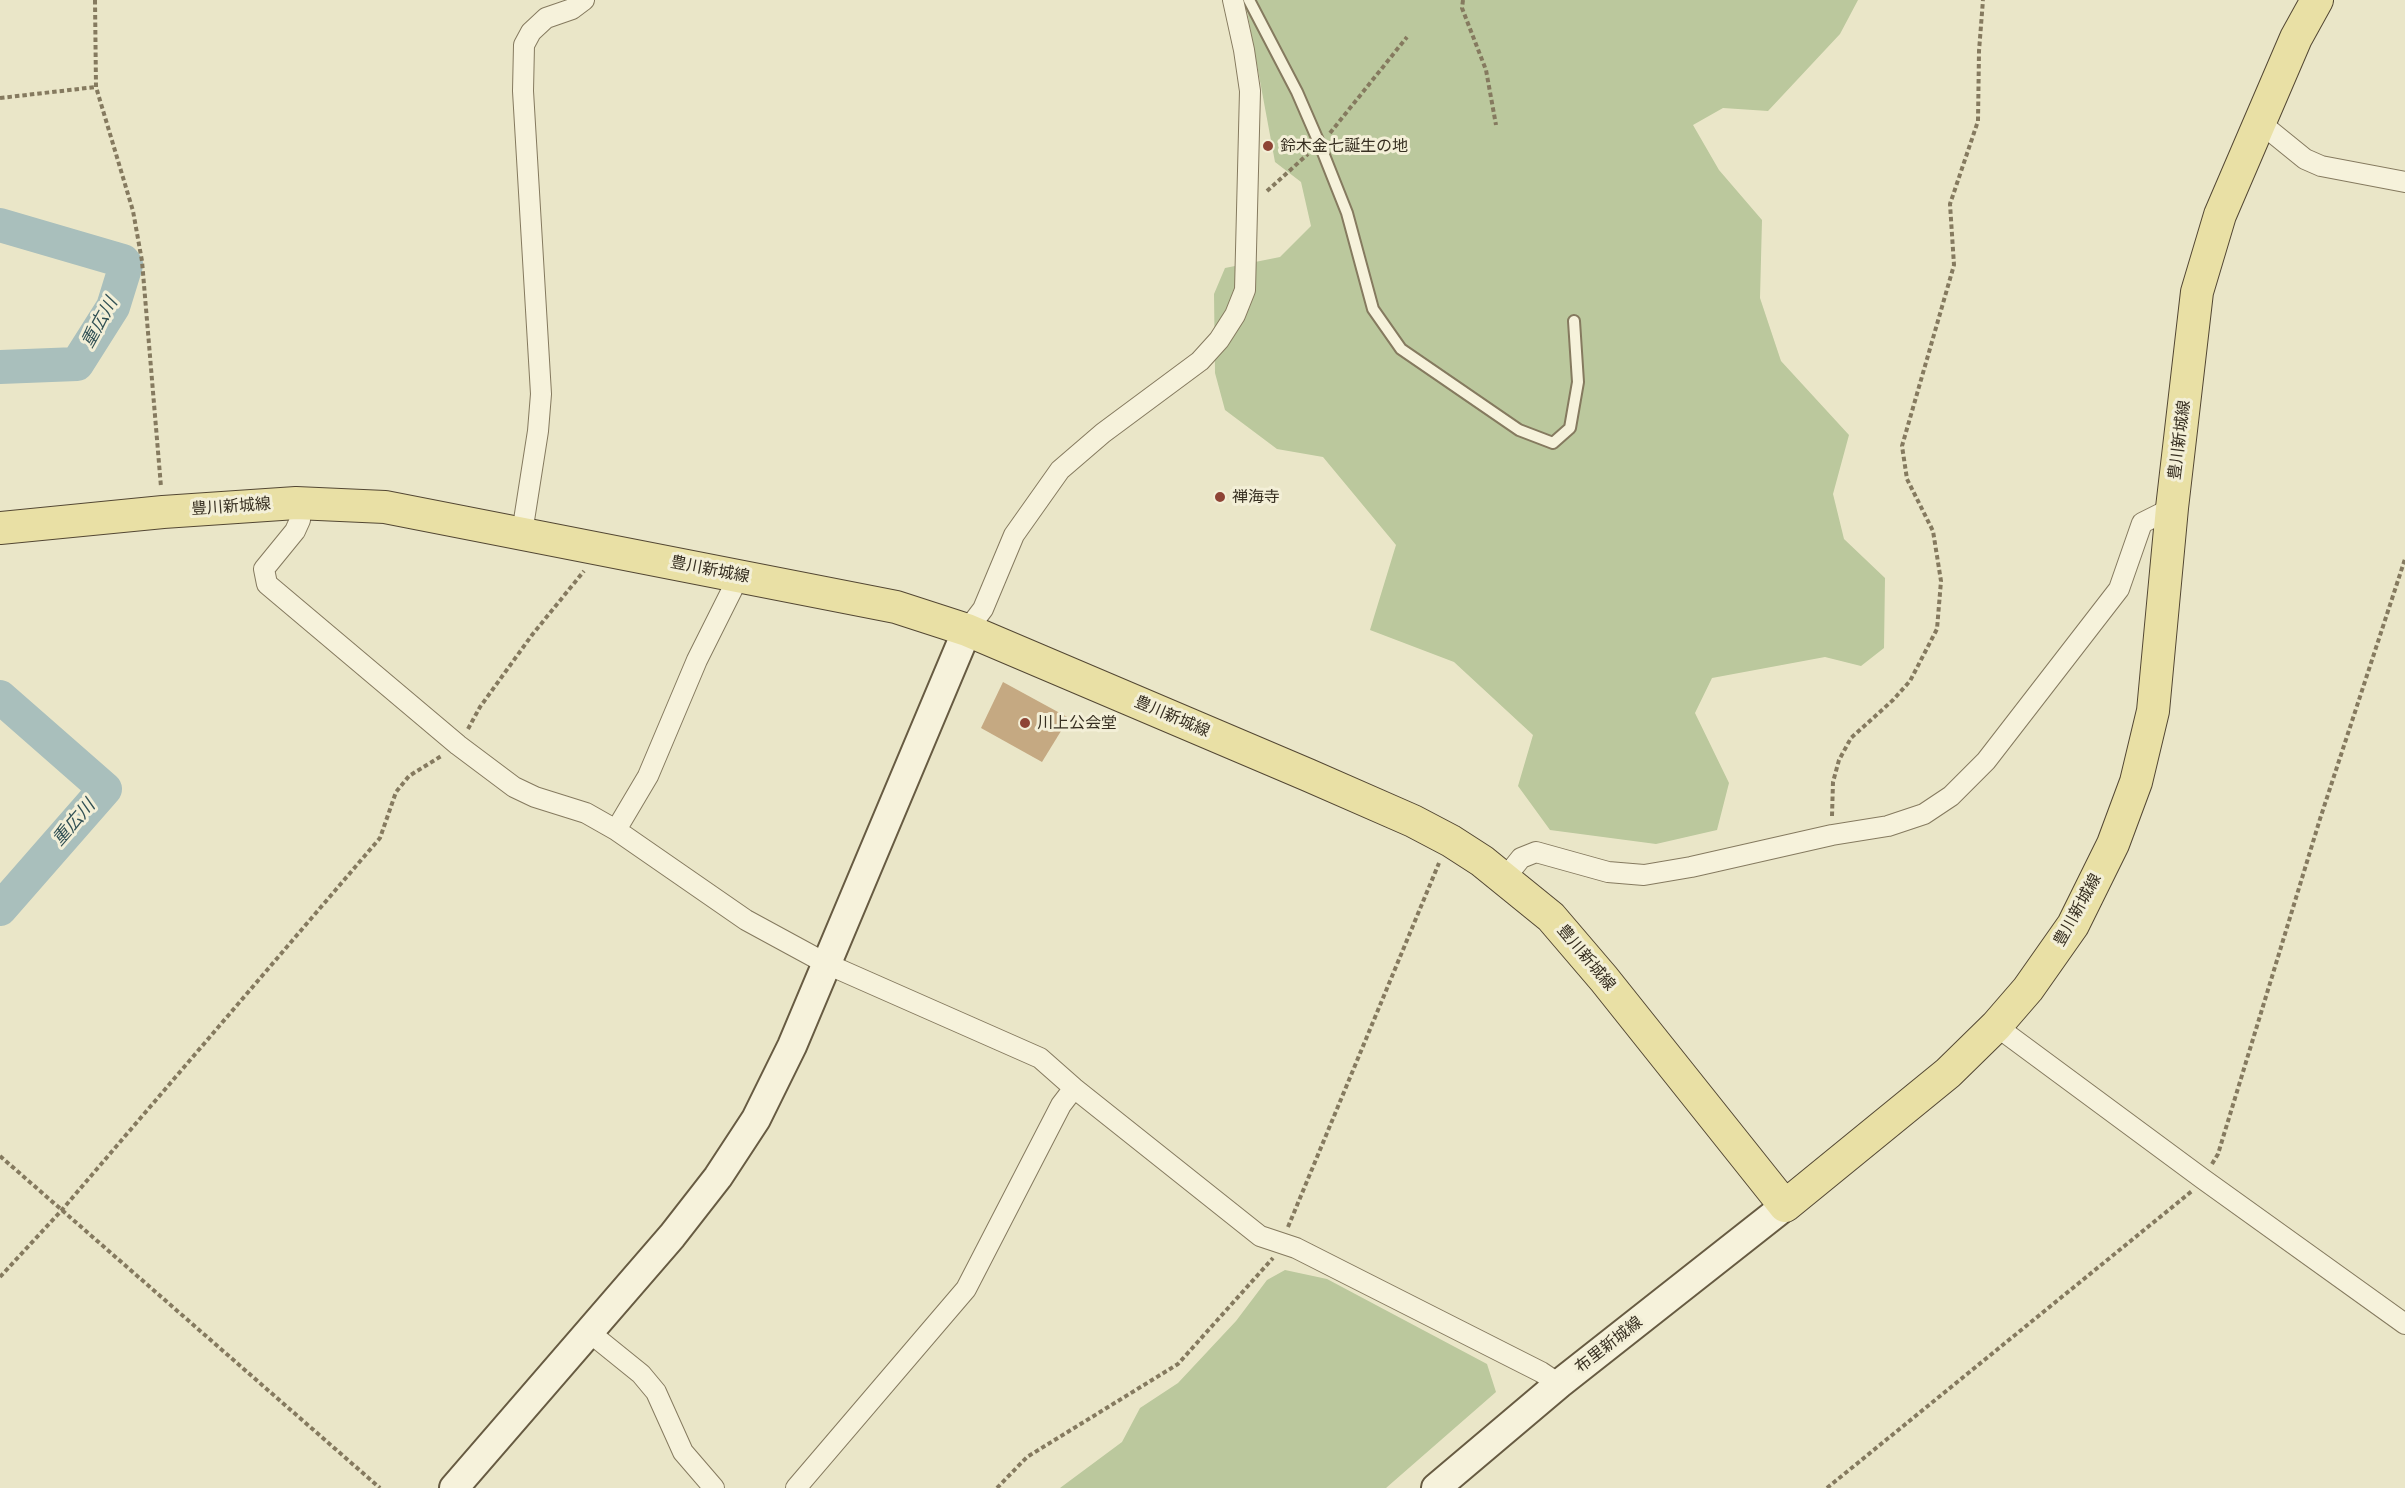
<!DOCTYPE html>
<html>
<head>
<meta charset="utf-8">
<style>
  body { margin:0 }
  canvas { display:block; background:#eae6c8 }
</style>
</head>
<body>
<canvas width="2405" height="1488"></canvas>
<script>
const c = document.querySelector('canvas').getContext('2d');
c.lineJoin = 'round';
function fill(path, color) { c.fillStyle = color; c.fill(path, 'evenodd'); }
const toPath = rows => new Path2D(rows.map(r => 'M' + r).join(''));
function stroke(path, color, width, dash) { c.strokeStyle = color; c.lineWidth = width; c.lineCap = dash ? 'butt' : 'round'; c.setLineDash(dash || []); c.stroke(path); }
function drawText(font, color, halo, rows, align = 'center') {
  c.font = font + ' Merriweather,"Noto Sans JP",serif'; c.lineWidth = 6; c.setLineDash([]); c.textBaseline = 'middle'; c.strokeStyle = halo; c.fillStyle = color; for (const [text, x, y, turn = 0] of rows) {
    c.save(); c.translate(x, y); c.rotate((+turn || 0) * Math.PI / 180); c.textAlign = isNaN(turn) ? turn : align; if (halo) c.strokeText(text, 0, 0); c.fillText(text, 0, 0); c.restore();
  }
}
fill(toPath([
  [1245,0,1858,0,1840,34,1768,111,1723,108,1693,125,1719,170,1762,220,1760,298,1781,361,1849,435,1833,494,1844,539,1885,578,1884,648,1861,666,1825,657,1712,678,1695,713,1729,783,1717,830,1656,844,1550,830,1518,786,1533,735,1454,662,1370,630,1396,545,1323,457,1277,449,1225,410,1215,373,1214,294,1225,268,1280,257,1311,226,1301,182,1275,162],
  [1285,1270,1327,1279,1487,1364,1496,1392,1386,1488,1060,1488,1122,1442,1140,1408,1178,1383,1236,1321,1267,1280]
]), '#bbc89d');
stroke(toPath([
  [0,225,123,261,126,265,113,307,77,364,0,367],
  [0,697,105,789,0,909]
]), '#a9bfbc', 34);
fill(toPath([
  [1003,682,1069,718,1042,762,981,728]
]), '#c5a982');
const lane = toPath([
  [1249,0,1297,92,1320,145,1347,213,1373,309,1401,349,1519,430,1553,443,1570,428,1578,382,1574,321]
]);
const street = toPath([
  [2259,125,2268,129,2305,159,2321,166,2405,182],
  [296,503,300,520,295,531,264,569,267,584,458,745,514,787,535,797,586,813,616,830],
  [522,533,538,431,541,394,523,91,524,45,531,32,546,18,572,9,584,0],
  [737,575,732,590,697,660,648,776,616,830,746,920,827,964,1040,1058,1074,1088,1260,1236,1296,1248,1541,1372,1559,1384],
  [967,630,983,609,1014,535,1060,470,1103,433,1200,361,1219,340,1235,315,1245,290,1250,91,1244,50,1233,0],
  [1505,878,1521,858,1536,852,1608,872,1644,875,1691,867,1832,835,1888,826,1924,814,1951,796,1986,761,2119,589,2142,523,2172,508],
  [1996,1026,2203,1179,2405,1324],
  [589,1332,641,1374,656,1392,683,1452,714,1488],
  [796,1488,966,1289,1061,1105,1074,1088]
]);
const secondary = toPath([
  [454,1488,672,1236,718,1177,756,1119,792,1046,967,630],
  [1436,1488,1559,1384,1785,1206]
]);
const primary = toPath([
  [0,528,163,512,296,503,385,507,896,607,967,630,1308,775,1413,821,1451,841,1482,861,1551,917,1604,979,1785,1206,1948,1073,1996,1026,2028,989,2073,925,2113,844,2136,782,2153,711,2172,508,2197,292,2220,215,2296,38,2317,0]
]);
stroke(lane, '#857a5f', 14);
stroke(street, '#857a5f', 22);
stroke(secondary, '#675b42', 32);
stroke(primary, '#534733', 34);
stroke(toPath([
  [95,0,96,87,133,211,142,261,161,487],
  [1463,0,1462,8,1486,70,1496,125],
  [0,98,96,87],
  [1330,133,1407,37],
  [1267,191,1308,154],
  [468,729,480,707,532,635,584,571],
  [1832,816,1833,782,1839,760,1851,738,1893,700,1910,681,1937,629,1941,581,1933,531,1907,479,1902,446,1954,265,1950,204,1978,121,1979,51,1983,0],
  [0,1156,380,1488],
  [2212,1164,2218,1154,2320,819,2405,559],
  [1288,1227,1439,863],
  [0,1277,61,1211,380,838,396,792,409,776,443,755],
  [997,1488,1027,1457,1178,1364,1273,1258],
  [1827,1488,2192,1191]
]), '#857a5f', 4, [4.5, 3]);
stroke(lane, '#f6f2db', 10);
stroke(street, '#f6f2db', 20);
stroke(secondary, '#f6f2db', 28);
stroke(primary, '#e9e0a5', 32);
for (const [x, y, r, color] of [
  [1268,146,6,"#8e4435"],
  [1220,497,6,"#8e4435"],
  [1025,723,6,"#8e4435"]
]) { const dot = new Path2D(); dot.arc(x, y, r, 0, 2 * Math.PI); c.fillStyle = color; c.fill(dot); stroke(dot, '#f3efd7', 2); }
drawText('16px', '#372f21', '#f3efd7', [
  ["鈴木金七誕生の地",1280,146],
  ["禅海寺",1232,497],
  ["川上公会堂",1037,723]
], 'left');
drawText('16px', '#372f21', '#f3efd7', [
  ["豊川新城線",2180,440,-83],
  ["豊川新城線",231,507,-4],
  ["豊川新城線",710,570,11],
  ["豊川新城線",1172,717,23],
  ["豊川新城線",2078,910,-61],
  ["豊川新城線",1586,958,50],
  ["布里新城線",1609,1345,-38]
]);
drawText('italic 18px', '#325155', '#f3efd7', [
  ["重広川",100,323,-61],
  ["重広川",74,823,-49]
]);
</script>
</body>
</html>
